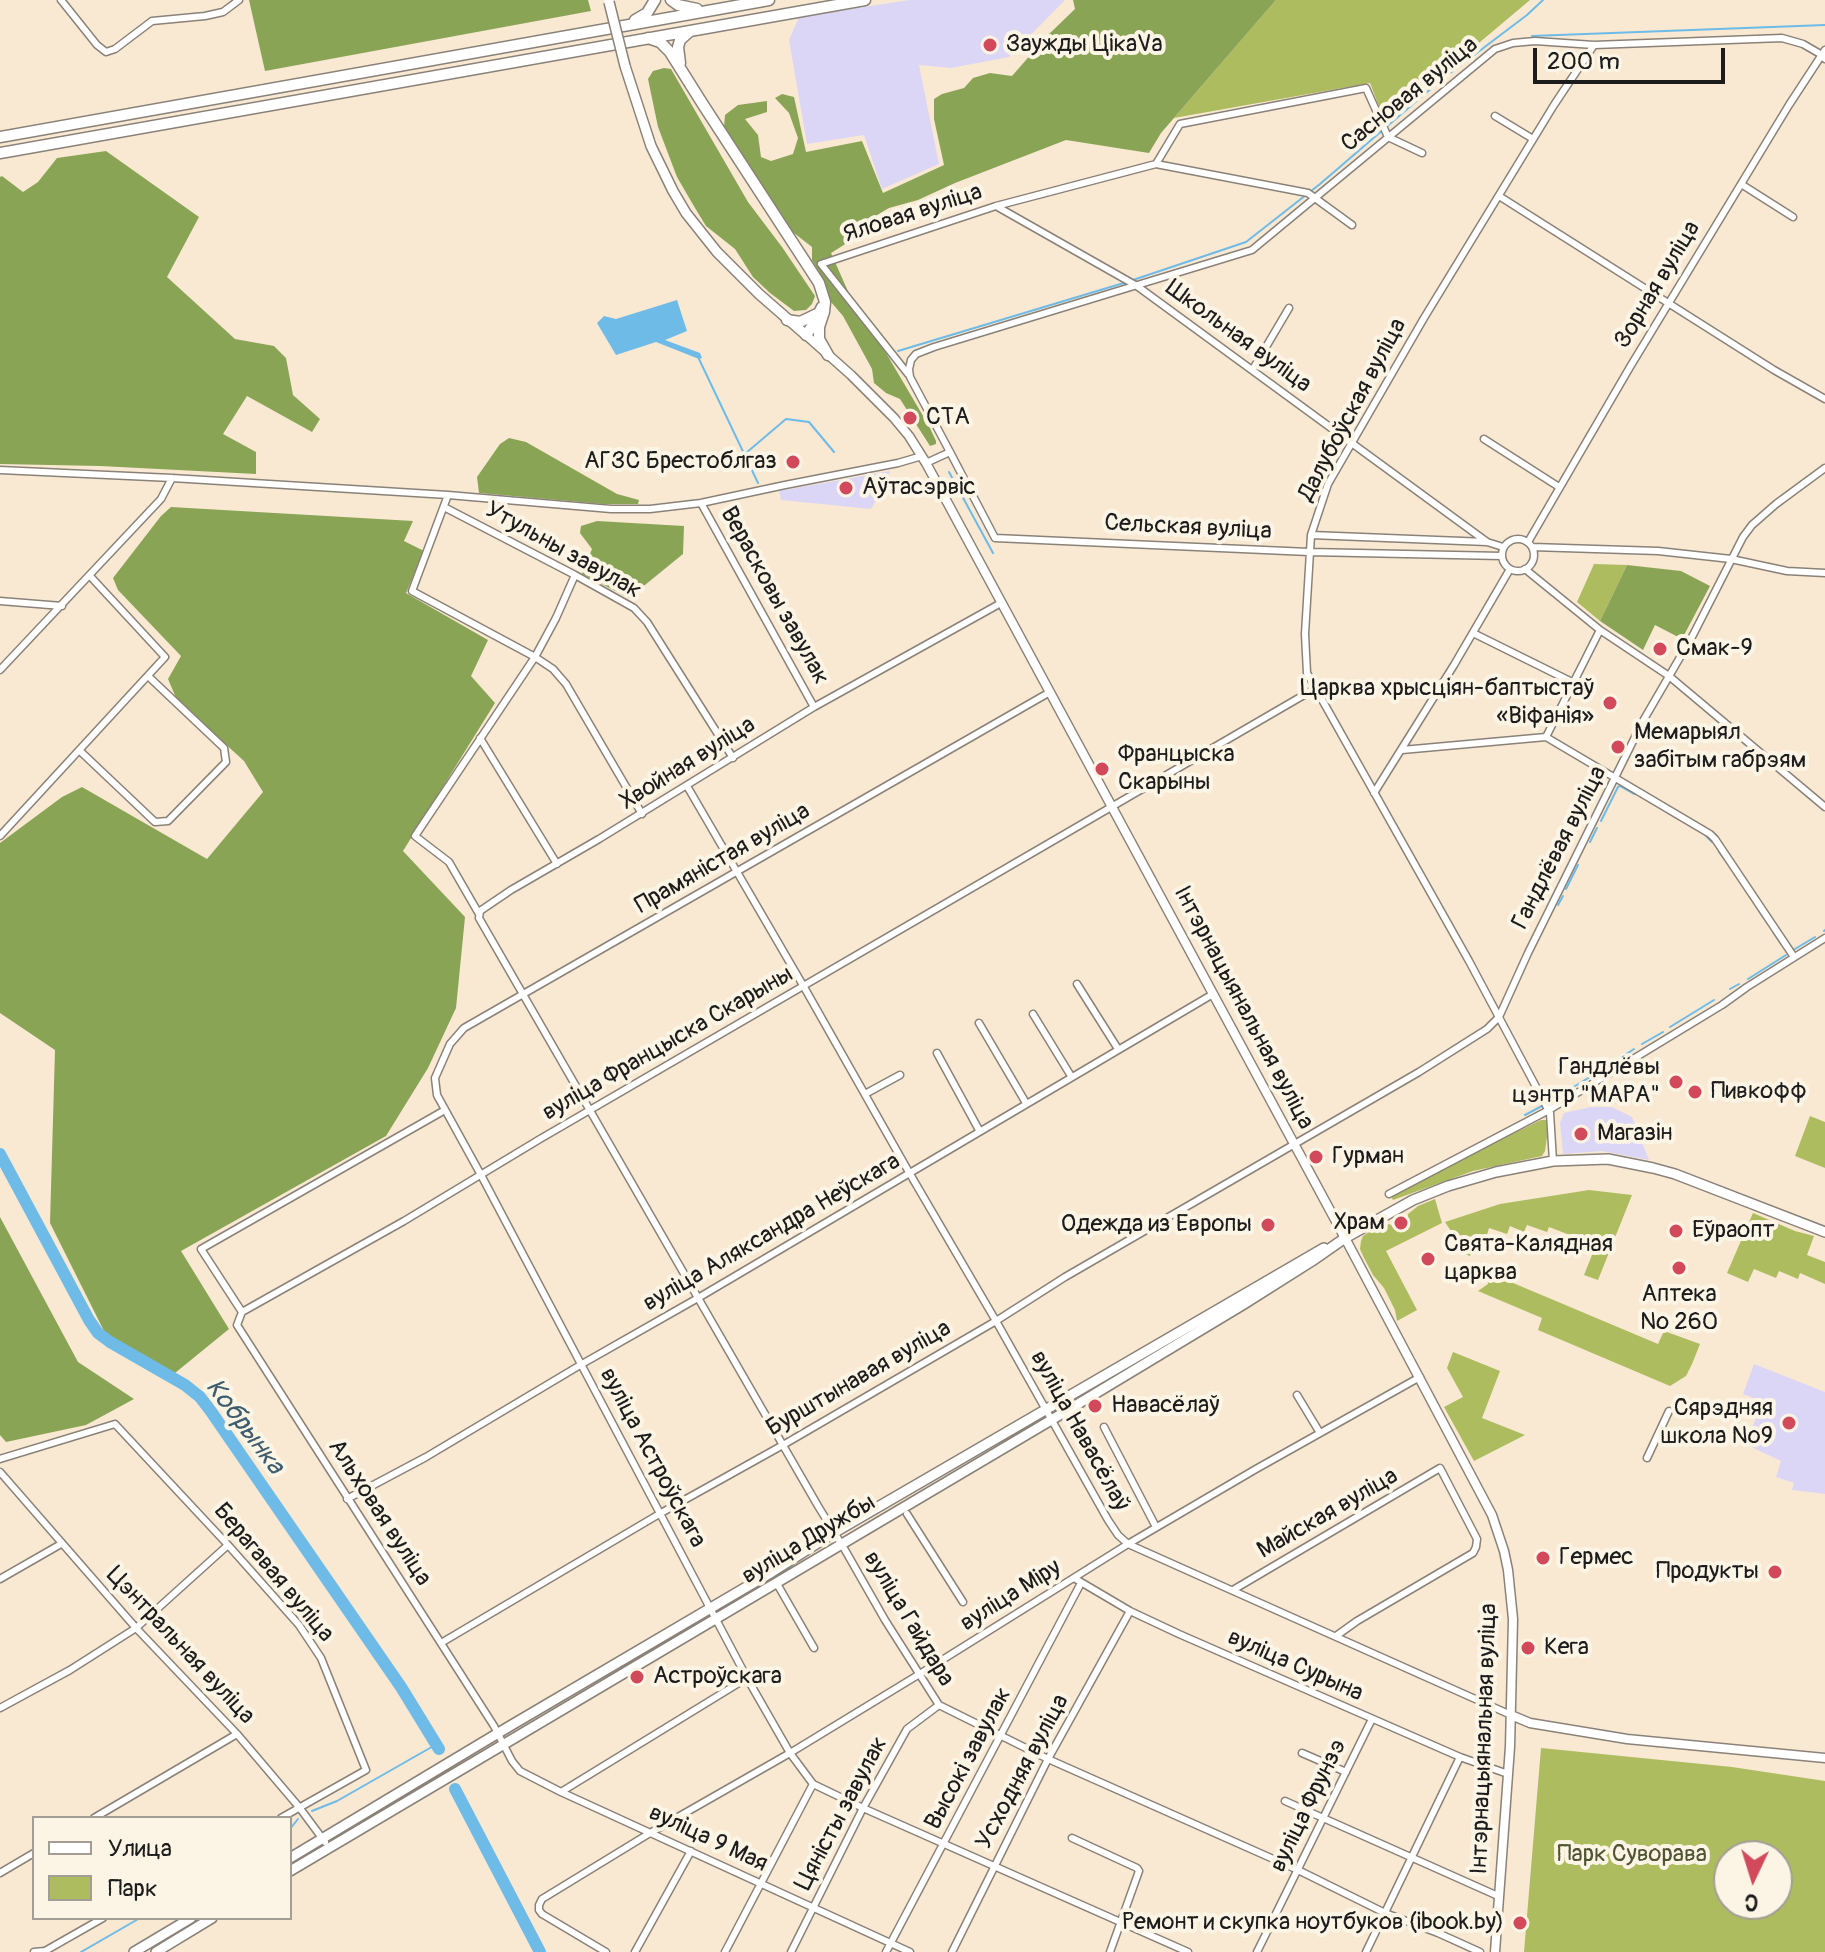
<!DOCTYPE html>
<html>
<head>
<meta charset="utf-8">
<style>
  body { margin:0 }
  #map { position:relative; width:1825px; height:1952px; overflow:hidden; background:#f9e9d3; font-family:Pangolin,sans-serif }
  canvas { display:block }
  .legend { position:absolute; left:32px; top:1816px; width:260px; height:104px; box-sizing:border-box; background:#fcf5e5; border:2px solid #a29e95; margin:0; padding:10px 14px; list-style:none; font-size:24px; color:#1c1c1c }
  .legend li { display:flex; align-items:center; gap:16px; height:40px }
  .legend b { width:40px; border:2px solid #a29e95 }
  .north { position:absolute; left:1713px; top:1840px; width:80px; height:80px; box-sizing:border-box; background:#fcf5e5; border:2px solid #a29e95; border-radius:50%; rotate:184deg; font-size:22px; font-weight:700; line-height:32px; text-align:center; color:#1c1c1c }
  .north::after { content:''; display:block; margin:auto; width:28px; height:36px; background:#d1495b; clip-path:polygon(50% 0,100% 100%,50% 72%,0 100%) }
  .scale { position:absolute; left:1533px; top:48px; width:192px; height:36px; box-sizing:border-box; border:4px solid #1c1c1c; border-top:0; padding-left:10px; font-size:24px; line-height:28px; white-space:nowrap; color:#1c1c1c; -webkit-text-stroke:6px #fcf5e5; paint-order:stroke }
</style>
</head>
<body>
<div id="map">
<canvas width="1825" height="1952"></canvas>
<ul class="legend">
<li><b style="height:10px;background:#fff"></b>Улица</li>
<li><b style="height:22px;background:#adbc5f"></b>Парк</li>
</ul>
<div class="north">С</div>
<div class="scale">200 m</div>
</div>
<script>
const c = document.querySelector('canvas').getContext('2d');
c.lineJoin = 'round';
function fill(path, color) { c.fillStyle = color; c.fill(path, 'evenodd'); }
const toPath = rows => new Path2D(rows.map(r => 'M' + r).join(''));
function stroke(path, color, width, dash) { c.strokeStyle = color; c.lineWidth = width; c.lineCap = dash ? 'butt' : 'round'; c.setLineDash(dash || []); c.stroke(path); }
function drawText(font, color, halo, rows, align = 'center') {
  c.font = font + ' Pangolin,sans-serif'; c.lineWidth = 8; c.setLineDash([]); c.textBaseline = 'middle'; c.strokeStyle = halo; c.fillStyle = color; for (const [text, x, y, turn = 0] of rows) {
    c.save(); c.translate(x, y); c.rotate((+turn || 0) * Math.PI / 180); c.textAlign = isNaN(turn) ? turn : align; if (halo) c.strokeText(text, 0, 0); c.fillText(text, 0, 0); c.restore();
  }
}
fill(toPath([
  [909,0,1065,0,1009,57,951,68,919,65,939,164,882,189,864,135,807,144,789,40,799,17],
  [890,471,883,489,871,509,781,500,779,491],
  [1591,1107,1612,1107,1632,1117,1649,1160,1602,1151,1563,1154,1560,1123,1564,1113],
  [1754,1364,1825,1392,1825,1494,1792,1490,1794,1483,1776,1477,1781,1461,1745,1444,1763,1402,1743,1394]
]), '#dcd6f6');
fill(toPath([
  [1276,0,1530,0,1385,122,1370,83,1174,118],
  [1594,564,1627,565,1600,621,1577,602],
  [1810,1116,1825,1122,1825,1168,1795,1156],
  [1541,1120,1546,1120,1549,1123,1545,1151,1542,1156,1473,1171,1393,1200,1390,1194],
  [1589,1190,1632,1195,1598,1280,1584,1275,1596,1245,1549,1227,1547,1232,1527,1225,1524,1232,1510,1226,1507,1234,1489,1228,1486,1239,1476,1240,1470,1256,1466,1254,1445,1222,1500,1204],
  [1435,1199,1442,1223,1386,1251,1417,1310,1397,1321,1395,1310,1384,1288,1373,1275,1364,1258,1360,1249,1361,1241,1363,1236,1369,1232,1389,1224,1396,1228,1407,1223,1408,1214,1418,1206],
  [1753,1213,1795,1231,1814,1236,1807,1255,1825,1262,1825,1284,1800,1273,1798,1279,1779,1271,1776,1278,1754,1269,1748,1282,1727,1273],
  [1487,1272,1658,1344,1664,1331,1700,1344,1692,1364,1686,1376,1670,1386,1538,1330,1542,1318,1478,1291,1488,1284],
  [1453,1352,1500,1371,1482,1418,1525,1435,1474,1461,1444,1407,1463,1397,1447,1368],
  [1541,1748,1732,1767,1825,1781,1825,1952,1524,1952],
  [1729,1856,1777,1856,1777,1904,1729,1904]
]), '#adbc5f');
fill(toPath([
  [249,0,588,0,591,11,265,71],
  [1073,0,1276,0,1161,133,1149,153,1066,140,955,183,918,200,889,208,872,218,855,238,831,253,851,298,876,336,929,426,936,441,936,444,930,446,900,399,886,393,874,383,872,369,843,316,831,302,821,276,812,260,812,247,790,230,724,127,725,115,738,105,767,101,767,112,745,119,758,135,761,157,771,161,793,154,798,138,789,113,775,98,782,94,794,97,806,152,862,141,883,193,944,165,934,119,934,99,942,94,964,88,973,78,990,73,1012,76,1047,36,1075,9],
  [664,68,671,69,748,202,782,247,815,296,812,304,806,310,794,311,770,293,753,277,735,249,706,226,695,208,677,177,658,127,648,79,653,71],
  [106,151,199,217,167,277,235,339,274,346,286,358,293,395,320,419,312,432,247,396,223,434,256,452,256,474,100,466,0,464,0,177,2,176,23,192,38,182,57,158],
  [509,438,526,442,617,494,639,500,638,504,603,504,479,493,477,477,500,444],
  [171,507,413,521,404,541,424,551,406,593,488,640,471,676,495,703,403,851,465,917,456,1008,428,1068,386,1136,181,1251,229,1329,175,1373,106,1335,50,1223,55,1050,0,1013,0,843,62,797,82,787,207,859,263,792,244,761,177,700,168,679,181,656,118,590,113,578,161,516],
  [597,521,684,526,683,554,629,598,582,574,592,549,580,533,581,526],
  [1627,565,1681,571,1710,586,1682,639,1655,625,1643,650,1600,621],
  [0,1217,78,1362,134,1399,86,1425,6,1442,0,1435]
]), '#8aa456');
fill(toPath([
  [677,300,687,331,665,340,700,353,702,358,699,359,656,342,616,355,597,323,604,316,616,319]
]), '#6ebbe8');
stroke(toPath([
  [1532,36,1825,25],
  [1441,80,1527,15,1543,0],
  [1133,280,1246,242,1320,184,1434,86],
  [898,351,1127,282],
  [699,359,758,483],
  [746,453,786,419,809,422,834,452],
  [949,472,993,553],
  [1657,806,1678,819],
  [1601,821,1618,787,1620,786,1634,794],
  [1689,825,1697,830],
  [1704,834,1712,842],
  [1590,842,1597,828],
  [1719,852,1728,864],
  [1566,889,1578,865],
  [1746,891,1755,904],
  [1558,905,1563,896],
  [1759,911,1768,924],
  [1824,931,1825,930],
  [1773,932,1781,944],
  [1795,949,1815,937],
  [1748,979,1786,955],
  [1730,989,1739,984],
  [1670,1027,1714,1000],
  [1642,1044,1663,1032],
  [1613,1063,1634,1049],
  [1549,1102,1603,1069],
  [1525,1115,1542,1106],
  [312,1811,337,1801,437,1744],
  [290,1829,298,1819],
  [81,1952,140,1918]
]), '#6ebbe8', 2);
stroke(toPath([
  [0,1154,89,1320,98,1333,110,1342,185,1385,200,1397,210,1410,401,1687,439,1749],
  [455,1789,540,1952]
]), '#6ebbe8', 12);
const street = toPath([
  [61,0,97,45,106,52,115,49,152,21,205,16,223,12,239,0],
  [1495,116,1533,139],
  [1156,164,1180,124,1366,88,1388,137,1422,153],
  [1741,184,1793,217],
  [1499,196,1774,370,1825,399],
  [996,206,1137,286,1487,542],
  [1253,369,1289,308],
  [908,374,821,264,996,206,1156,164,1308,193,1352,225],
  [1484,439,1559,487],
  [950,452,910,377,909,369,911,360,916,354,934,347,1252,250,1495,49,1513,43,1535,41,1594,45,1782,38,1803,44,1822,55,1825,59],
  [926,463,950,452,995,538,1309,552,1502,556],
  [0,470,172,478,448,495,611,509,650,509,701,503,785,485,898,463,922,456],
  [448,495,412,591,535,657,553,669,566,684,642,814],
  [701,503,814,707],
  [444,507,575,575,634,608,647,622,733,758],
  [1311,535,1487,542,1503,547],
  '1502 555a16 16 0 1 1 32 0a16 16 0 1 1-32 0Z',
  [1528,542,1630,367,1789,105,1825,50],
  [1532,547,1658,551,1731,559,1787,571,1825,573],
  [1525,569,1600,630,1669,676,1825,807],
  [0,601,62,606],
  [1001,603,814,707,599,839,511,890,480,911,479,918,818,1506,845,1550,885,1620,939,1705,1048,1759,1298,1870,1385,1913,1438,1933,1480,1952],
  [1473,633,1574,683],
  [0,670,161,499,172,478],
  [1050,692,464,1028,450,1044,435,1078,437,1095,481,1175,747,1678,790,1753,813,1784,863,1808,1188,1952],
  [1546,737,1600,630],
  [480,738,557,864],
  [79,750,155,822,168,821,226,762,224,748,148,676],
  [1402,750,1546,737,1710,834,1715,839,1794,957],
  [687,786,804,987,910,1174,996,1321,1108,1520,1118,1535,1128,1544,1511,1715],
  [1374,793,1454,665,1510,569],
  [0,836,165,657,90,576],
  [479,914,449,862,415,836,535,657,556,618,575,575],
  [1077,984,1118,1049],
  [1033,1014,1071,1076],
  [979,1023,1026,1103],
  [937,1053,979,1130],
  [865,1094,900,1075],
  [1553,1161,1550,1113,1469,961,1307,673,1305,634,1311,535,1328,484,1424,318,1554,105,1594,45],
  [1389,1194,1549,1110,1722,1005,1747,987,1825,938],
  [242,1312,404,1221,540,1139,1316,688],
  [242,1312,237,1325,494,1726,512,1761,520,1771,561,1792,910,1952],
  [242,1312,201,1249,445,1110],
  [1297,1395,1320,1433],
  [1104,1427,1156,1527],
  [1647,1458,1669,1411],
  [0,1459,115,1424,228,1545,299,1625,321,1658,366,1770,281,1818],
  [0,1472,136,1628,237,1734,299,1807,325,1842],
  [347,1499,426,1457,582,1364,698,1298,1213,994],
  [907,1514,963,1602],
  [1074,1578,1130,1611,1179,1634,1460,1757,1508,1774],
  [0,1579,61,1544],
  [776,1582,814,1648],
  [1233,1590,1440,1468,1477,1539,1476,1547,1473,1553,1357,1621,1336,1636],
  [441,1643,661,1513,783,1445,996,1321,1065,1277,1419,1072,1487,1029,1499,1017,1528,953,1643,721,1693,635,1743,537,1752,525,1776,504,1825,468],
  [0,1708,70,1670,136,1628,228,1545],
  [1302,1753,1346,1772],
  [561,1792,747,1678],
  [1285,1801,1498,1896],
  [94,1818,237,1734],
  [1072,1838,1137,1868,1139,1871,1110,1952],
  [0,1873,34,1853],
  [34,1952,45,1951,103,1918],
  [606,1952,542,1914,539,1910,539,1905,542,1899,650,1833,790,1753,918,1675,1128,1544,1256,1469,1420,1377],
  [635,1952,691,1851],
  [725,1952,813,1784],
  [791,1952,863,1808,907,1729,939,1705],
  [886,1952,1081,1583],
  [952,1952,1048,1759,1130,1611],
  [1257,1952,1372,1719],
  [1366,1952,1460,1757]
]);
const secondary = toPath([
  [806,335,851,375,894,418,909,436,926,463,1345,1238,1492,1515,1504,1551,1508,1570,1513,1619,1510,1747,1495,1952],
  [1511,1715,1530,1723,1627,1739,1825,1758]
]);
const primary = toPath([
  [625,66,651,146,673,191,686,213,717,252,759,294,806,335],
  [290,1858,510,1726,772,1572,835,1532,1324,1248],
  [290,1871,1063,1413,1244,1304,1312,1261,1345,1238,1413,1200,1448,1186,1496,1172,1553,1161,1608,1159,1653,1168,1675,1174,1825,1232],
  [134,1952,191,1918],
  [156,1952,212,1918]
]);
const highway = toPath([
  [671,0,678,5,697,9],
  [635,20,647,13,655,0],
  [648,38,660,42,670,52,702,103,819,283,825,302,824,312,819,327,819,339,828,355],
  [680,63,678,47,680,40,689,32],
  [0,137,769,0],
  [0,153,865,0],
  [787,320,800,322,819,313,822,307],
  [806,335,818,318]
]);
stroke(street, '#8a8278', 9);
stroke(secondary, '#8a8278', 11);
stroke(primary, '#8a8278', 12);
stroke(highway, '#8a8278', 13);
stroke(street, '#fff', 6);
stroke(secondary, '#fff', 8);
stroke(primary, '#fff', 9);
stroke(highway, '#fff', 10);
const primaryBridge = toPath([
  [609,2,625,66]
]);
stroke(primaryBridge, '#8a8278', 12, []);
stroke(primaryBridge, '#fff', 9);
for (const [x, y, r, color] of [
  [990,45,8,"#d1495b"],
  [910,418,8,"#d1495b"],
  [793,462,8,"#d1495b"],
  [846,488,8,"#d1495b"],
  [1660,649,8,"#d1495b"],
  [1610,703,8,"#d1495b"],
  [1618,747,8,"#d1495b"],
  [1102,769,8,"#d1495b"],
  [1676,1082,8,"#d1495b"],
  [1695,1092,8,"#d1495b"],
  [1581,1134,8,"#d1495b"],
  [1316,1157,8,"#d1495b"],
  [1401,1223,8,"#d1495b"],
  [1268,1225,8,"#d1495b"],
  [1676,1231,8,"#d1495b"],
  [1428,1259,8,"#d1495b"],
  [1679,1268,8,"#d1495b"],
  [1095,1406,8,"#d1495b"],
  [1789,1423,8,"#d1495b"],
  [1543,1558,8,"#d1495b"],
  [1775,1572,8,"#d1495b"],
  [1528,1648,8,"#d1495b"],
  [637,1677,8,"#d1495b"],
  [1520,1923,8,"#d1495b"]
]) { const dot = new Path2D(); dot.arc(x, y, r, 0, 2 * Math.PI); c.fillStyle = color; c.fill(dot); stroke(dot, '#fcf5e5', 3); }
drawText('24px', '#1c1c1c', '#fcf5e5', [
  ["Заужды ЦікаVа",1006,45],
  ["СТА",926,418],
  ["АГЗС Брестоблгаз",777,462,"right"],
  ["Аўтасэрвіс",862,488],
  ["Смак-9",1676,649],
  ["Царква хрысціян-баптыстаў",1594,689,"right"],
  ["«Віфанія»",1594,717,"right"],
  ["Мемарыял",1634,733],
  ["забітым габрэям",1634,761],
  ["Францыска",1118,755],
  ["Скарыны",1118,783],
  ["Гандлёвы",1660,1068,"right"],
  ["цэнтр \"МАРА\"",1660,1096,"right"],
  ["Пивкофф",1711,1092],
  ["Магазін",1597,1134],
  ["Гурман",1332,1157],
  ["Храм",1385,1223,"right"],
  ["Одежда из Европы",1252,1225,"right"],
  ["Еўраопт",1692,1231],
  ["Свята-Калядная",1444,1245],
  ["царква",1444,1273],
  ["Аптека",1679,1295,"center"],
  ["№ 260",1679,1323,"center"],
  ["Навасёлаў",1111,1406],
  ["Сярэдняя",1773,1409,"right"],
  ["школа №9",1773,1437,"right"],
  ["Гермес",1559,1558],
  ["Продукты",1759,1572,"right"],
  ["Кега",1544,1648],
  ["Астроўскага",653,1677],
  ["Ремонт и скупка ноутбуков (ibook.by)",1504,1923,"right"]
], 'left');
drawText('24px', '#1c1c1c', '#fcf5e5', [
  ["Сасновая вуліца",1410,95,-39],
  ["Яловая вуліца",913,214,-18],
  ["Зорная вуліца",1658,285,-59],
  ["Школьная вуліца",1238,337,36],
  ["Далубоўская вуліца",1353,410,-62],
  ["Сельская вуліца",1188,528,3],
  ["Утульны завулак",563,551,29],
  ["Верасковы завулак",774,596,61],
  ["Хвойная вуліца",688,764,-32],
  ["Гандлёвая вуліца",1560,848,-63],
  ["Прамяністая вуліца",723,859,-30],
  ["Інтэрнацыянальная вуліца",1243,1008,62],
  ["вуліца Францыска Скарыны",668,1044,-30],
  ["вуліца Аляксандра Неўскага",772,1233,-30],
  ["Бурштынавая вуліца",859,1379,-30],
  ["вуліца Навасёлаў",1079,1431,61],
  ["вуліца Астроўскага",652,1458,62],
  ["Альховая вуліца",379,1513,57],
  ["Майская вуліца",1328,1514,-30],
  ["вуліца Дружбы",809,1540,-31],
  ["Берагавая вуліца",273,1573,50],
  ["вуліца Міру",1011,1596,-32],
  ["вуліца Гайдара",908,1619,59],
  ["Цэнтральная вуліца",180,1646,47],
  ["вуліца Сурына",1295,1666,24],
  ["Інтэрнацыянальная вуліца",1485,1739,-88],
  ["Высокі завулак",969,1759,-62],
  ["Усходняя вуліца",1023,1772,-62],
  ["вуліца Фрунзэ",1309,1806,-64],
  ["Цяністы завулак",842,1814,-62],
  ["вуліца 9 Мая",708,1839,25]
]);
drawText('24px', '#4f5433', '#fcf5e5', [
  ["Парк Суворава",1632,1855]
]);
drawText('italic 26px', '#3d5c6e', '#fcf5e5', [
  ["Кобрынка",244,1427,53]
]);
</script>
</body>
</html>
